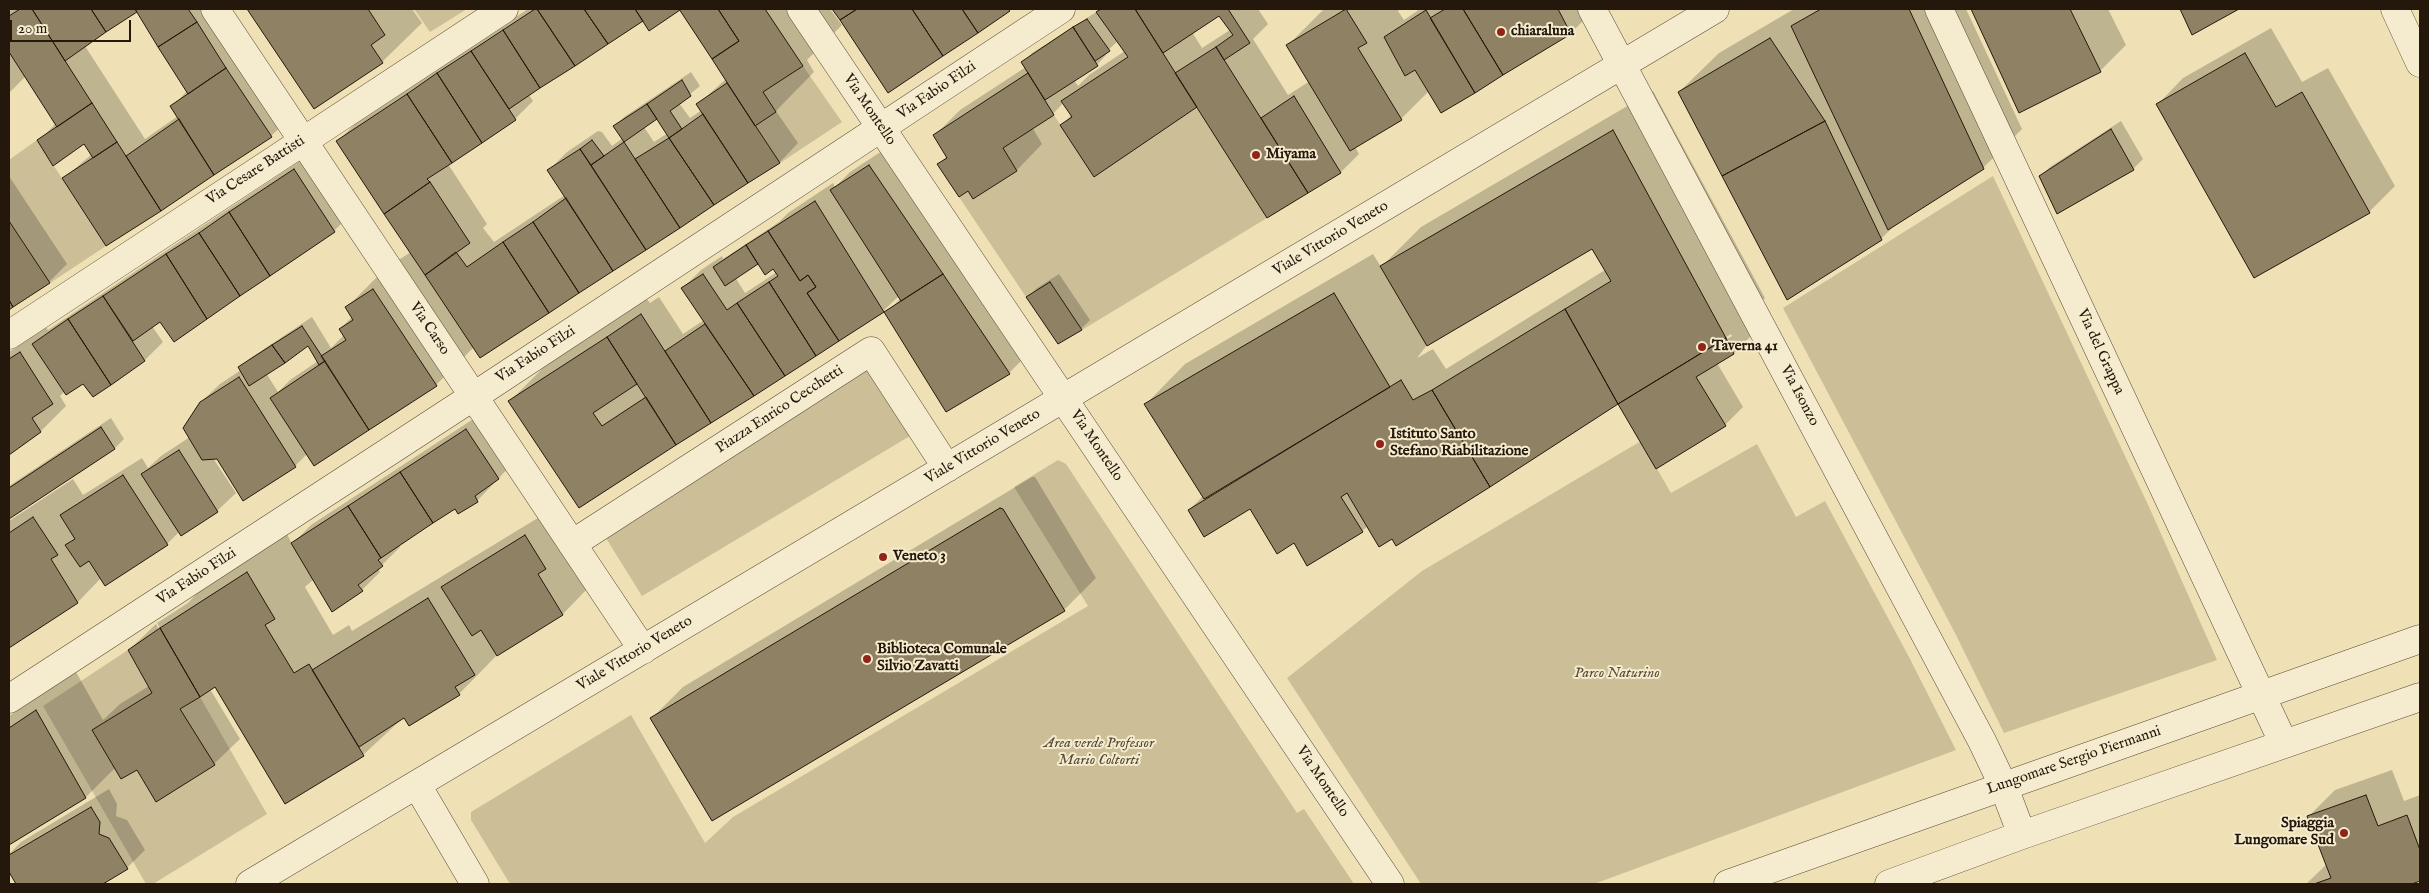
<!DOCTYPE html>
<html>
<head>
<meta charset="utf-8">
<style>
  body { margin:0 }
  #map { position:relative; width:2429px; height:893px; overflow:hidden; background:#efe1b5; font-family:"IM FELL English",serif }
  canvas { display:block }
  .frame { position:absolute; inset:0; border:10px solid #24180c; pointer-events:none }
  .scale { position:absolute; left:10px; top:20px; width:121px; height:22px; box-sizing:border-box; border:2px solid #24180c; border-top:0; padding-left:6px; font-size:15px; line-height:18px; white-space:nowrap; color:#24180c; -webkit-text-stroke:4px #f5eccf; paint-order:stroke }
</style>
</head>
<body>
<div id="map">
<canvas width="2429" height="893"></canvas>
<div class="frame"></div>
<div class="scale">20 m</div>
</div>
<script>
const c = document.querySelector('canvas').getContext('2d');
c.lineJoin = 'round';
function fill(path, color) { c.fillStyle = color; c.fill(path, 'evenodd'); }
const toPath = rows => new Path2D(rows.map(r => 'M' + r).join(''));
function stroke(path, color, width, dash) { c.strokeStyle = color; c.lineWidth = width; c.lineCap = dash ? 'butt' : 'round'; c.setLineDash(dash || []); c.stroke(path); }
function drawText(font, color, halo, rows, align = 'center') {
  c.font = font + ' "IM FELL English",serif'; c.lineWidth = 4; c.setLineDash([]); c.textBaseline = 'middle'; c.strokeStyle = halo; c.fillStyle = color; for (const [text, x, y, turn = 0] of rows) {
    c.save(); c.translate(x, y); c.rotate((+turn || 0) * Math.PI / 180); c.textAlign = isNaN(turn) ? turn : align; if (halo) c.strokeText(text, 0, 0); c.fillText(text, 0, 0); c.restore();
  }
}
fill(toPath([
  [414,9,467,9,430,32],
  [803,66,842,122,780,163,755,126,776,112,763,92],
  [1197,107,1267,218,1082,330,1050,282,1026,297,959,197,968,191,974,199,1017,171,1003,148,1054,115,1094,177],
  [37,140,106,246,50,283,9,221,9,160],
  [1993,176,2150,509,2217,660,2004,733,1955,633,1783,308],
  [868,369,910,436,642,596,604,535],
  [1641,441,1671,493,1757,444,1796,517,1825,501,1909,657,1956,750,1594,884,1421,884,1287,678,1422,571],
  [1058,460,1066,464,1297,813,1304,809,1354,884,510,884,471,820,471,812,631,715,705,843,733,817,1088,606,1014,487],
  [128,650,152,693,92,730,121,779,137,770,156,801,214,766,180,709,200,697,267,814,153,884,146,884,43,706]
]), '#ccbf98');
fill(toPath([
  [12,9,218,9,290,118,271,136,107,244,64,178,92,154,85,142,39,141,56,123,26,76,9,93,9,12],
  [137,10,187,91,172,107,178,116,145,139,85,46],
  [249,9,412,9,422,23,382,62,315,107],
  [528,9,680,9,649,29,643,19,529,95,533,101,515,119,448,164,487,224,483,228,494,242,565,195,549,170,567,152,598,131,602,132,612,146,623,138,615,126,624,117,691,72,700,86,679,103,690,118,702,110,698,104,726,79,681,9,830,9,842,25,807,60,814,72,776,111,798,143,780,162,548,312,474,347,436,385,314,464,307,454,295,466,213,458,236,493,217,511,179,532,167,544,101,578,78,602,9,646,9,521,73,479,83,495,142,458,148,468,161,456,190,437,201,402,220,384,241,370,240,368,249,359,312,317,331,348,344,335,340,329,352,317,346,308,386,268,411,252,338,141,356,123],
  [658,118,668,133,654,142,644,127],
  [308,345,318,361,290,380,278,392,266,373],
  [834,9,1012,9,889,91],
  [1101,9,1258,9,1268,24,1253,39,1288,95,1310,81,1288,45,1324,9,1400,9,1398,11,1404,20,1420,9,1585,9,1589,15,1571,33,1429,91,1401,119,1355,147,1359,154,1341,172,1268,217,1197,105,1062,125,1072,114,1064,102,1053,114,1032,127,1042,144,1017,170,974,197,968,189,939,164,947,156,934,136,960,110,1026,67,1023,63,1032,53],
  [1219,14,1230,30,1202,48,1192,32],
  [1118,41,1125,51,1089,75,1078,86,1074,80,1097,65,1106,55,1105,53],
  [1794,9,1966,9,2022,129,1983,168,1900,220,1881,239,1679,92,1719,53],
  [1972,9,2108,9,2126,45,2100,71,2020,111],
  [2182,9,2237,9,2193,33],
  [2271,28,2302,82,2328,68,2395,186,2369,212,2158,104,2183,78],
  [1653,91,1765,298,1744,319,1752,335,1734,353,1717,363,1743,407,1725,425,1619,402,1392,537,1368,526,1362,531,1295,542,1251,507,1189,510,1203,496,1146,404,1185,364,1373,254,1381,267,1421,227],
  [1592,248,1605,270,1446,369,1433,349,1417,358,1427,345],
  [1731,334,1732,336,1639,393,1639,390],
  [2121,121,2143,159,2133,169,2057,212,2041,176,2050,167],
  [888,147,1035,347,1009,373,886,313,901,298,899,296,883,311,580,506,510,401,549,362,646,298,650,303,659,297,683,334,704,320,683,288,701,270,722,256,723,259,779,222,788,213,833,183,835,187,850,172],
  [758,262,774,268,777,272,745,293,735,277],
  [313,152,352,213,334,231,160,320,152,326,163,342,145,360,65,391,60,396,66,406,41,431,9,453,9,352,46,327,48,330],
  [9,176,67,264,49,282,9,309],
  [1059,274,1090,320,1081,329,1028,297,1037,288],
  [484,412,516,460,477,501,455,507,399,545,400,547,378,569,380,572,362,590,314,579,305,587,333,635,349,625,352,631,551,510,588,588,563,614,498,654,459,694,404,717,363,755,285,802,215,686,210,689,240,739,214,764,116,767,86,797,9,843,9,716,76,672,103,720,120,704,149,686,129,650,156,624,197,694,199,692,157,623,188,603,201,589,287,534,292,544,311,525],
  [111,418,124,439,115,448,9,517,9,486],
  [1032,477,1035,477,1096,578,1064,610,713,819,651,719,683,687],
  [2392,770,2404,801,2420,795,2420,880,2410,884,2306,884,2327,864,2309,816,2335,790],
  [109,789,117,804,116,816,127,820,145,850,127,868,100,884,18,884,9,869,9,854,21,842]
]), '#0003');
const building = toPath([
  [20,9,32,9,92,103,57,127,9,52,9,16,20,9],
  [32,9,91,9,106,32,65,61,32,9],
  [91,9,135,9,137,12,106,32,91,9],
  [135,9,188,9,197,22,158,47,135,9],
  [247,9,368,9,385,35,371,45,383,63,314,109,247,9],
  [535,9,537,9,575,66,540,88,503,30,535,9],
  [537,9,584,9,608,44,575,66,537,9],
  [584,9,635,9,643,21,608,44,584,9],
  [635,9,679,9,680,10,649,31,635,9],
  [679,9,718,9,739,41,712,59,679,9],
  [718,9,765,9,803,66,763,92,776,112,755,126,712,59,739,41,718,9],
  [832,9,857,9,840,20,832,9],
  [857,9,912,9,943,56,888,93,840,20,857,9],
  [912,9,962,9,978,33,943,56,912,9],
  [962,9,1008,9,1010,11,978,33,962,9],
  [1101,9,1135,9,1197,107,1094,177,1060,125,1072,117,1061,101,1128,57,1096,12,1101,9],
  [1135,9,1228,9,1250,43,1224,60,1216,47,1233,35,1219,16,1163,53,1135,9],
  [1346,9,1367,43,1358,48,1402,120,1350,151,1286,45,1346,9],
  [1445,9,1463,9,1503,75,1475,93,1430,18,1445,9],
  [1463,9,1558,9,1571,34,1503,75,1463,9],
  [1821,9,1909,9,1984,169,1888,230,1791,26,1821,9],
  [1971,9,2070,9,2101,72,2019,113,1971,9],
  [2180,9,2239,9,2192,35,2180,9],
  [1426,10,1475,93,1441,113,1415,70,1405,76,1384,37,1426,10],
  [1087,19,1110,51,1095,61,1073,27,1087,19],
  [197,22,226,68,188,94,158,47,197,22],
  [1073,27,1098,66,1045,100,1021,62,1073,27],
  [503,30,540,88,509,109,471,51,503,30],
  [1770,38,1825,121,1722,176,1678,92,1770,38],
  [1216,47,1308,193,1267,218,1175,73,1216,47],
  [471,51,516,120,482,143,437,73,471,51],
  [2245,53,2276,107,2302,92,2370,213,2254,278,2156,104,2245,53],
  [226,68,272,137,214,175,170,106,226,68],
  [437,73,482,143,452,163,407,94,437,73],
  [1028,73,1054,115,1003,148,1017,171,973,199,968,191,959,197,937,164,947,158,933,135,1028,73],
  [682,80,691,96,670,111,682,129,669,138,647,104,682,80],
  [727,83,780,163,748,183,696,104,727,83],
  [407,94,452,163,427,179,430,182,384,214,336,141,407,94],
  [1294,96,1341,173,1308,193,1261,118,1294,96],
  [92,103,117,142,93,158,84,144,53,166,37,140,92,103],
  [647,104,657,119,624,142,613,126,647,104],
  [703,114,748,183,714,205,669,138,703,114],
  [179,119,214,175,161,211,126,156,179,119],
  [1825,121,1882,240,1787,300,1722,176,1825,121],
  [2111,129,2134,170,2057,214,2039,176,2111,129],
  [1613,130,1726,338,1618,404,1565,309,1611,281,1592,249,1427,346,1380,266,1613,130],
  [669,138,714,205,680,228,635,159,669,138],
  [592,140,604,156,591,165,580,149,592,140],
  [117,142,161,211,106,246,62,178,117,142],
  [624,142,680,228,646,250,591,165,624,142],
  [580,149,646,250,613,271,547,170,580,149],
  [869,165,943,274,901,301,830,190,869,165],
  [294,169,335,232,270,276,229,212,294,169],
  [430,182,470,243,425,275,384,214,430,182],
  [566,198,613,271,579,293,533,222,566,198],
  [815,201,884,312,839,341,807,293,816,287,808,275,800,281,768,231,815,201],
  [229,212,270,276,240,296,199,233,229,212],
  [9,221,50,283,13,307,9,300,9,221],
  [533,222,579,293,549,313,503,242,533,222],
  [768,231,800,281,808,275,816,287,807,293,839,341,816,356,769,282,778,276,773,269,765,275,746,245,768,231],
  [199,233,240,296,207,319,166,254,199,233],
  [503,242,549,313,480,358,425,275,456,252,467,267,503,242],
  [746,245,758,264,725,286,713,267,746,245],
  [166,254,207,319,174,342,160,322,133,341,103,296,166,254],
  [703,274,727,310,737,303,785,376,754,396,681,288,703,274],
  [943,274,1010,374,946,412,884,312,943,274],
  [769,282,816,356,785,376,737,303,769,282],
  [1050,282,1082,330,1058,344,1026,297,1050,282],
  [373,289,437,386,369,430,321,356,346,340,339,329,353,320,345,307,373,289],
  [1334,293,1390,387,1204,499,1144,404,1334,293],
  [103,296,145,361,111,385,68,319,103,296],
  [9,300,13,307,9,310,9,300],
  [1565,309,1618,404,1490,487,1432,390,1565,309],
  [641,314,711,423,676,445,607,337,641,314],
  [68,319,111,385,93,397,83,384,66,395,32,344,68,319],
  [705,324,754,396,711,423,665,351,705,324],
  [302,326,325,361,319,365,308,346,285,363,272,345,302,326],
  [607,337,637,384,593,413,602,426,646,397,676,445,579,508,508,401,607,337],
  [1726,338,1734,354,1696,377,1726,426,1656,469,1618,404,1726,338],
  [272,345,285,363,249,386,238,367,272,345],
  [20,352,53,404,32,418,41,432,9,455,9,359,20,352],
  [325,361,369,430,314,466,270,398,325,361],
  [239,377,296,467,243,501,217,459,202,460,183,428,200,402,239,377],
  [1401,380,1413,400,1432,390,1490,487,1396,546,1392,539,1379,547,1347,493,1341,497,1363,532,1307,566,1294,543,1277,554,1250,509,1204,537,1188,510,1401,380],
  [101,427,115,449,9,519,9,488,101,427],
  [466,429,499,479,475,496,478,502,458,514,455,509,433,523,400,472,466,429],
  [179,450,218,512,181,536,141,474,179,450],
  [400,472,433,523,381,558,348,506,400,472],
  [123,475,168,545,105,586,89,561,80,567,65,545,75,539,60,515,123,475],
  [348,506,381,558,378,560,383,566,358,585,363,591,332,612,291,543,348,506],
  [1000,508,1003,509,1065,611,712,821,650,718,1000,508],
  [33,517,58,555,51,559,78,603,9,648,9,533,33,517],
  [525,535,546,569,538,574,563,615,497,656,481,630,472,636,441,587,525,535],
  [247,572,275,619,265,625,294,673,309,664,364,756,285,804,215,687,200,697,160,628,247,572],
  [428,598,475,675,455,687,460,695,409,726,404,718,359,747,312,670,428,598],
  [160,628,200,697,180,709,215,765,156,802,137,770,121,779,92,730,152,693,128,650,160,628],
  [36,710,86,798,9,845,9,728,36,710],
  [2366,795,2378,826,2407,815,2420,850,2420,881,2412,884,2314,884,2331,878,2307,816,2366,795],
  [91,807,100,822,99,834,109,838,128,869,103,884,16,884,9,872,9,855,91,807]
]);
fill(building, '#8e8164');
stroke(building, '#24180c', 1);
const minor = toPath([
  [215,9,643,650],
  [801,9,1390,884],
  [1592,9,1982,741,2003,785,2022,835],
  [1939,9,2284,744],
  [2395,9,2420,63],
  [9,335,504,9],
  [572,544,871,351,947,468],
  [9,699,491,385,1061,9],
  [417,785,475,884],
  [250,884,1715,9],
  [1728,884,2420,639],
  [1889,884,2022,835,2420,697]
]);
stroke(minor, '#574a36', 29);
stroke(minor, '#f5eccf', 28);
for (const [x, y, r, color] of [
  [1501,32,5,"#8f2418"],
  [1256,155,5,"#8f2418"],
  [1702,347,5,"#8f2418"],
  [1380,444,5,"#8f2418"],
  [883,557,5,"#8f2418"],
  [867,659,5,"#8f2418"],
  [2344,833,5,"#8f2418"]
]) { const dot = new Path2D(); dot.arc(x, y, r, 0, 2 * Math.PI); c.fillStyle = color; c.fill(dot); stroke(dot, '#f5eccf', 2); }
drawText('bold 15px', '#24180c', '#f5eccf', [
  ["chiaraluna",1511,32],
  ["Miyama",1266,155],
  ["Taverna 41",1712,347],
  ["Istituto Santo",1390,435],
  ["Stefano Riabilitazione",1390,452],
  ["Veneto 3",893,557],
  ["Biblioteca Comunale",877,650],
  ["Silvio Zavatti",877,667],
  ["Spiaggia",2334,824,"right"],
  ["Lungomare Sud",2334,841,"right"]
], 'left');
drawText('15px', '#24180c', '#f5eccf', [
  ["Via Fabio Filzi",937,91,-34],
  ["Via Montello",869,110,56],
  ["Via Cesare Battisti",256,171,-33],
  ["Viale Vittorio Veneto",1331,239,-31],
  ["Via Carso",429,329,56],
  ["Via del Grappa",2100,352,65],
  ["Via Fabio Filzi",536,355,-33],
  ["Via Isonzo",1799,396,62],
  ["Piazza Enrico Cecchetti",780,410,-33],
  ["Via Montello",1096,446,56],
  ["Viale Vittorio Veneto",983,447,-31],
  ["Via Fabio Filzi",197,577,-33],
  ["Viale Vittorio Veneto",635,654,-31],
  ["Lungomare Sergio Piermanni",2074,761,-19],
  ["Via Montello",1322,782,56]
]);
drawText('italic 15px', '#564a36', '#f5eccf', [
  ["Parco Naturino",1617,674],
  ["Area verde Professor",1099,744],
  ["Mario Coltorti",1099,761]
]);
</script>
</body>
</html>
